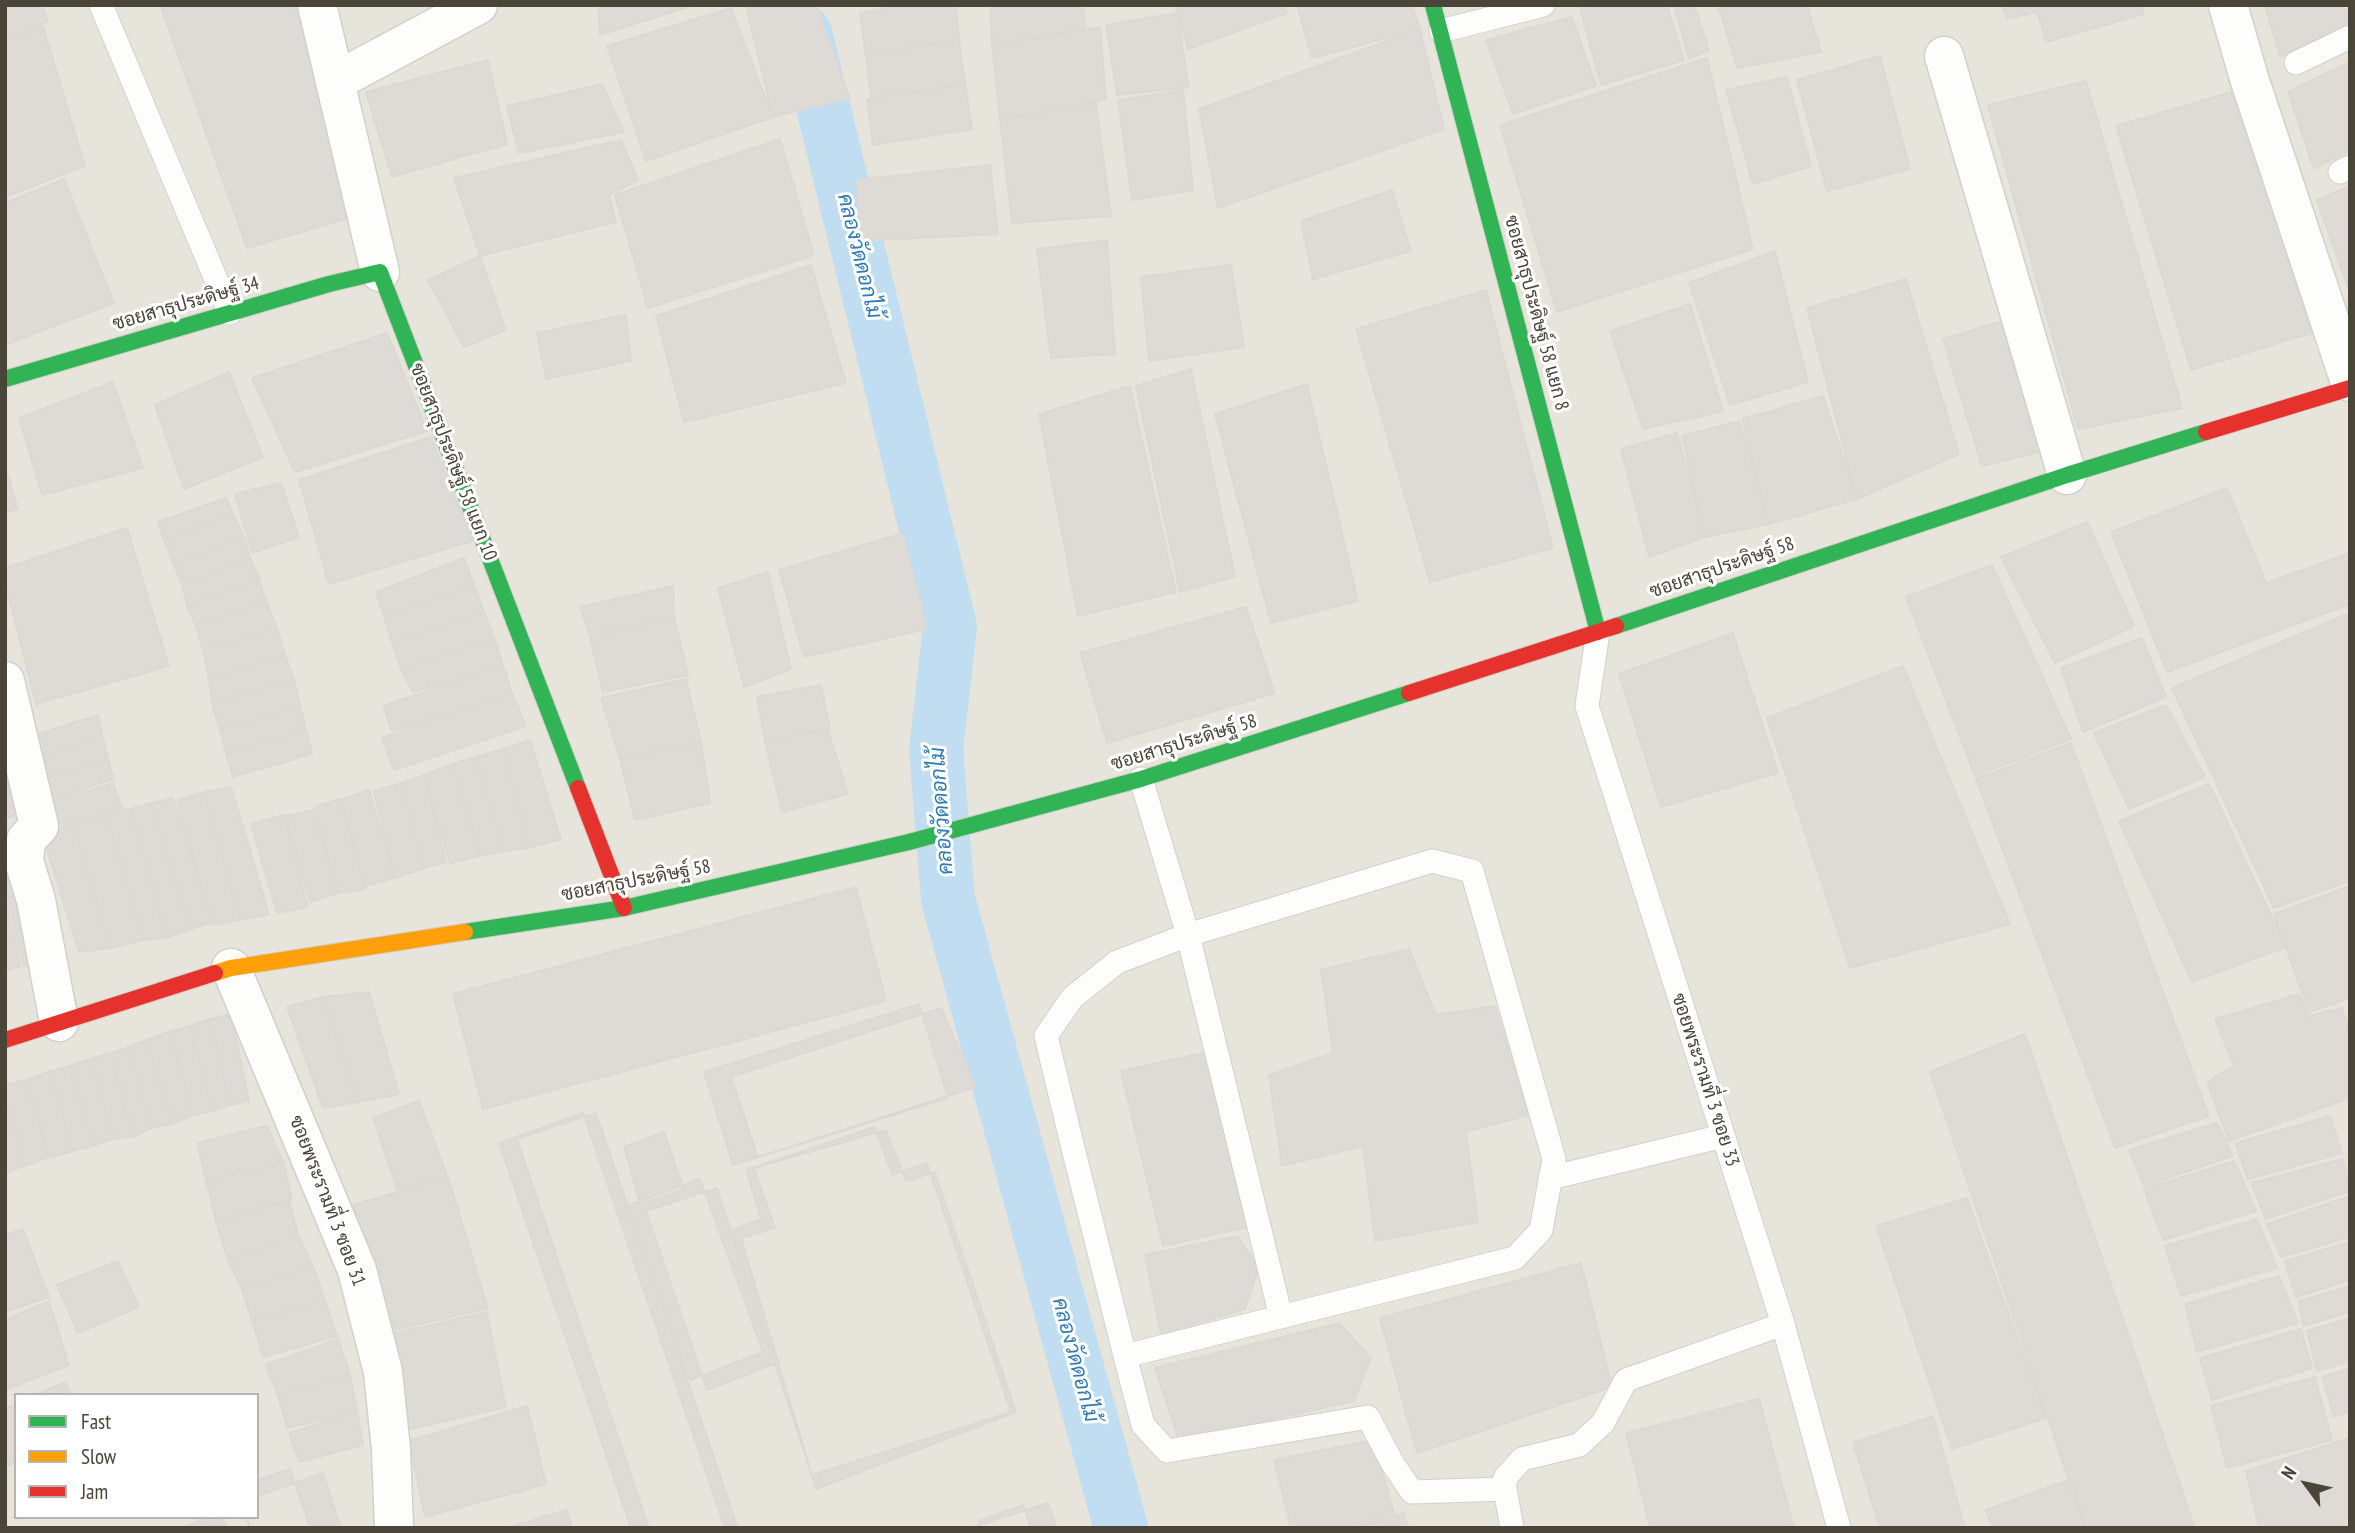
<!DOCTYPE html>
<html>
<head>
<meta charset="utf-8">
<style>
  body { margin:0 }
  #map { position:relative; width:2355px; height:1533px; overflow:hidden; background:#f4f2ee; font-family:"PT Sans Narrow",sans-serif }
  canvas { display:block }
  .frame { position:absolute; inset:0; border:7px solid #4b4439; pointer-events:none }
  .legend { position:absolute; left:14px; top:1393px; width:245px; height:126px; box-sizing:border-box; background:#fff; border:2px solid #b7b4b0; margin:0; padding:9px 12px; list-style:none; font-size:21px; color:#4b4439 }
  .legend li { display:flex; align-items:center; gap:14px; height:35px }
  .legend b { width:35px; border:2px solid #b7b4b0 }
  .north { position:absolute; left:2271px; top:1449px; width:70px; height:70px; -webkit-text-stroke:5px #fff; paint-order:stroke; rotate:303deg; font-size:19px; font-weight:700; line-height:28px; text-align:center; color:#4b4439 }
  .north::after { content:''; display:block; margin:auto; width:24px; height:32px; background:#4b4439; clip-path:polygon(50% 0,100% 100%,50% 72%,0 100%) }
</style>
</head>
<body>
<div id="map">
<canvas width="2355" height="1533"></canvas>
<div class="frame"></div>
<ul class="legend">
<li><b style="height:9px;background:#30b455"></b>Fast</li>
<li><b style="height:9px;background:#ff9f0a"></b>Slow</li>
<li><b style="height:9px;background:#e5322d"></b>Jam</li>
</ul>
<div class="north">N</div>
</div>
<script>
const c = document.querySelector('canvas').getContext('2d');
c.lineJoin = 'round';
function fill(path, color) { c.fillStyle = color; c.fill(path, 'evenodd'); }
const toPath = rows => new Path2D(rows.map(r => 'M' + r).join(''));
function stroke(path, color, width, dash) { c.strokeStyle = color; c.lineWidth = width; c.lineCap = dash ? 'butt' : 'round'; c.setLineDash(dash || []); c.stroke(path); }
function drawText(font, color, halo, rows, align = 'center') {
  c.font = font + ' "PT Sans Narrow",Sarabun,sans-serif'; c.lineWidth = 6; c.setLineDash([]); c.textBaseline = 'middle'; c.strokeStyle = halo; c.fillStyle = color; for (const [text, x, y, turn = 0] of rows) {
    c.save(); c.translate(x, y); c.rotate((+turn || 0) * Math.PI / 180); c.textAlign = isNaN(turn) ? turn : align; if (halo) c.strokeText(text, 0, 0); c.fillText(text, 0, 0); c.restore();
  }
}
fill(toPath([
  [5,5,2350,5,2350,1528,5,1528],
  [16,1395,257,1395,257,1517,16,1517]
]), '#e7e4dc');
stroke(toPath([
  [805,33,950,627,936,750,948,899,1121,1528]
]), '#c0ddf1', 54);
const building = toPath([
  [5,5,42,5,48,21,5,39,5,5],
  [160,5,294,5,366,213,247,248,160,5],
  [598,5,694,5,600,35,598,5],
  [746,5,816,5,850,98,773,117,746,5],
  [902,5,956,5,959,39,866,55,860,13,902,5],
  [990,5,1083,5,1086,29,992,45,990,5],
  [1175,5,1284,5,1287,13,1188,49,1175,5],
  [1297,5,1412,5,1420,29,1312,58,1297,5],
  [1589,5,1667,5,1684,60,1601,85,1580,8,1589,5],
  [1674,5,1694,5,1709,50,1689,59,1674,5],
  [1718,5,1807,5,1821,52,1737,68,1718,5],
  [2002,5,2141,5,2144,14,2046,42,2037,12,2007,19,2002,5],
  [2265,5,2350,5,2350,24,2280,56,2265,5],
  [731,8,773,117,646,161,607,46,731,8],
  [1177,13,1189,87,1117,95,1106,25,1177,13],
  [1572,17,1596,86,1513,114,1486,40,1572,17],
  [43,26,85,166,5,197,5,40,43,26],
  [1100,27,1106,99,1000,119,992,45,1100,27],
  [1420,29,1444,129,1218,208,1199,109,1420,29],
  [959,39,965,84,871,98,866,55,959,39],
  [1880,56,1910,169,1827,191,1797,80,1880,56],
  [1707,58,1753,249,1557,312,1500,125,1707,58],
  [488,60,507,144,392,177,366,92,488,60],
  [2350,62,2350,150,2314,169,2288,92,2350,62],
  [1787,77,1811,166,1753,184,1726,90,1787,77],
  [2086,81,2182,408,2078,429,1988,105,2086,81],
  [602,84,624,132,519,153,507,106,602,84],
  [965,84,972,129,873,145,867,99,965,84],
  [1183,90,1193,190,1132,200,1118,100,1183,90],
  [2235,91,2315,332,2191,370,2116,126,2235,91],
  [1096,103,1111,216,1012,223,1000,119,1096,103],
  [780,139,814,255,648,308,615,195,780,139],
  [621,140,638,180,609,195,616,222,480,256,454,178,621,140],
  [990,165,998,234,860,241,857,180,990,165],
  [64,179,114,303,5,345,5,203,64,179],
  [2350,186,2350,294,2317,200,2350,186],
  [1392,190,1411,251,1313,279,1301,221,1392,190],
  [1107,240,1115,354,1051,358,1037,249,1107,240],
  [1775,251,1808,382,1730,405,1689,283,1775,251],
  [480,256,506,330,464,347,428,280,480,256],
  [811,265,846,383,684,422,656,316,811,265],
  [1231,265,1244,347,1149,361,1141,277,1231,265],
  [1906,279,1959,454,1857,499,1807,308,1906,279],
  [1486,290,1553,548,1430,582,1356,329,1486,290],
  [1690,304,1723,411,1643,429,1610,331,1690,304],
  [626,315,631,361,546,379,537,333,626,315],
  [2012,318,2052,449,1982,466,1943,339,2012,318],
  [387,333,427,431,295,472,252,378,387,333],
  [1191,369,1235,577,1180,592,1136,386,1191,369],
  [229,372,263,457,184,489,155,405,229,372],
  [113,382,143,468,42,495,19,418,113,382],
  [1307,384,1358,601,1271,623,1215,414,1307,384],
  [1130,386,1176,592,1078,616,1039,414,1130,386],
  [1823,396,1857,499,1769,524,1742,419,1823,396],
  [1739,421,1769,524,1705,537,1682,436,1739,421],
  [1677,433,1705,537,1649,557,1621,449,1677,433],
  [431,437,472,541,329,584,299,480,431,437],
  [5,466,18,509,5,512,5,466],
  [281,483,299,537,252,553,235,494,281,483],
  [2227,488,2266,583,2350,553,2350,604,2167,672,2111,532,2227,488],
  [226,498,233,515,164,540,158,522,226,498],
  [233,515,244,537,174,565,164,540,233,515],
  [2087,522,2134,626,2055,663,2001,557,2087,522],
  [127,528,169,666,36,704,5,583,5,568,127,528],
  [903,533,927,629,804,657,779,570,903,533],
  [244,537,250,558,182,585,174,565,244,537],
  [250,558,259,579,187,605,182,585,250,558],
  [464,558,475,587,384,616,376,592,464,558],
  [1992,565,2071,739,1975,776,1906,597,1992,565],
  [768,572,791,669,744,687,718,588,768,572],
  [259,579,266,601,196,626,187,605,259,579],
  [673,586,674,617,589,634,580,607,673,586],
  [475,587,484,612,392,643,384,616,475,587],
  [266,601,277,628,203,650,196,626,266,601],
  [1246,607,1275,693,1107,743,1080,653,1246,607],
  [484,612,494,637,401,669,392,643,484,612],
  [2350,613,2350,881,2274,908,2172,688,2350,613],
  [674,617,688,675,603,692,590,637,674,617],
  [277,628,285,655,209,679,203,650,277,628],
  [1733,633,1778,773,1661,807,1619,674,1733,633],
  [494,637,503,665,413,692,401,669,494,637],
  [2142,638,2166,697,2083,732,2061,668,2142,638],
  [285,655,294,679,212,703,209,679,285,655],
  [503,665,512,693,392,731,383,706,503,665],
  [1903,666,2010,924,1850,968,1767,718,1903,666],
  [294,679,300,706,220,730,212,703,294,679],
  [686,679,701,742,620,759,601,698,686,679],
  [821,685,830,729,765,741,757,697,821,685],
  [512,693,526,726,394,770,382,738,512,693],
  [2166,705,2205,777,2129,809,2094,733,2166,705],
  [300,706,306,730,226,753,220,730,300,706],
  [98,715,103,738,39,757,32,736,98,715],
  [306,730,312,754,233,777,226,753,306,730],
  [828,730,848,794,782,812,765,741,828,730],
  [5,738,22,814,5,819,5,738],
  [103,738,108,759,43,779,39,757,103,738],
  [530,740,561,839,529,848,503,749,530,740],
  [701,742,710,803,635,820,620,759,701,742],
  [2071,743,2209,1116,2115,1148,1976,779,2071,743],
  [503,749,529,848,504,851,475,757,503,749],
  [475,757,504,851,480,856,453,764,475,757],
  [108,759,114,779,49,800,43,779,108,759],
  [453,764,480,856,450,863,424,775,453,764],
  [424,775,446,862,424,868,401,783,424,775],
  [113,783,123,811,54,826,51,802,113,783],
  [401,783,424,868,395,878,374,791,401,783],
  [2209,784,2286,947,2192,982,2119,821,2209,784],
  [231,787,269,914,240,920,204,792,231,787],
  [369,790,395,878,364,886,342,799,369,790],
  [204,792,240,920,213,925,177,800,204,792],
  [173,798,212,923,190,929,151,803,173,798],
  [340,799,365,889,338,893,315,807,340,799],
  [151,803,190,929,166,938,131,809,151,803],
  [131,809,166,938,143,940,107,815,131,809],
  [313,810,338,893,310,902,286,816,313,810],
  [107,815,143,940,110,948,73,824,107,815],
  [284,815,308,907,277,913,251,824,284,815],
  [72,823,73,824,110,948,79,952,43,837,72,823],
  [19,866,45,960,24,966,5,888,5,871,19,866],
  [2350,886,2350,998,2309,1012,2274,914,2350,886],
  [856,887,886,1001,483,1109,453,994,856,887],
  [5,900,21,966,5,971,5,900],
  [1409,949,1436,1015,1495,1006,1528,1115,1466,1132,1478,1222,1375,1241,1363,1146,1282,1166,1269,1075,1333,1053,1321,970,1409,949],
  [369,992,399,1094,358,1102,322,997,369,992],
  [2299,994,2308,1016,2342,1008,2350,1033,2350,1098,2229,1141,2207,1082,2234,1066,2215,1019,2299,994],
  [322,997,358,1102,323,1108,287,1007,322,997],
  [919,1004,948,1098,733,1165,704,1072,919,1004],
  [941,1008,976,1087,758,1157,731,1077,941,1008],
  [231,1014,249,1101,230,1105,210,1019,231,1014],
  [210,1019,230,1105,212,1111,190,1026,210,1019],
  [190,1026,212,1111,193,1115,171,1031,190,1026],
  [171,1031,193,1115,172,1124,147,1040,171,1031],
  [2025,1034,2195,1528,2085,1528,1930,1072,2025,1034],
  [147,1040,172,1124,151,1128,129,1047,147,1040],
  [129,1047,151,1128,133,1137,112,1053,129,1047],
  [1207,1052,1251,1226,1163,1246,1121,1071,1207,1052],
  [112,1053,133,1137,113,1139,92,1058,112,1053],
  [92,1058,113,1139,93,1146,69,1066,92,1058],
  [69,1066,93,1146,72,1151,51,1071,69,1066],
  [51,1071,72,1151,50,1158,26,1080,51,1071],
  [26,1080,48,1157,25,1166,5,1096,5,1085,26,1080],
  [5,1096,25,1166,5,1172,5,1096],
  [419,1101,448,1177,397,1189,373,1118,419,1101],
  [583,1113,725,1528,631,1528,499,1143,583,1113],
  [596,1113,738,1528,649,1528,517,1139,596,1113],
  [2330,1116,2342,1153,2248,1179,2235,1143,2330,1116],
  [2217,1123,2233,1156,2144,1186,2129,1150,2217,1123],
  [267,1126,284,1164,206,1180,197,1143,267,1126],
  [875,1127,892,1175,927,1163,1011,1412,812,1475,730,1231,761,1219,746,1170,875,1127],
  [886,1130,906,1181,935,1172,1016,1412,816,1489,741,1238,775,1228,754,1168,886,1130],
  [664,1132,684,1189,640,1204,624,1147,664,1132],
  [2343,1159,2350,1191,2266,1219,2251,1183,2343,1159],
  [2234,1161,2256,1211,2163,1240,2144,1189,2234,1161],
  [284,1164,292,1198,216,1222,206,1180,284,1164],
  [448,1177,488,1308,395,1330,350,1206,448,1177],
  [700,1179,763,1352,690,1380,626,1206,700,1179],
  [717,1188,774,1364,707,1390,646,1211,717,1188],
  [2350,1196,2350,1237,2281,1257,2267,1224,2350,1196],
  [1967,1198,2046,1418,1952,1449,1876,1226,1967,1198],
  [289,1200,298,1235,228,1260,216,1222,289,1200],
  [2257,1219,2277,1268,2181,1296,2165,1246,2257,1219],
  [23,1229,49,1297,5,1312,5,1235,23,1229],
  [298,1235,313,1266,242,1290,228,1260,298,1235],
  [1237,1236,1259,1268,1245,1309,1161,1334,1145,1255,1237,1236],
  [2350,1242,2350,1280,2296,1297,2285,1261,2350,1242],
  [118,1261,139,1307,78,1333,57,1285,118,1261],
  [1581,1263,1612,1387,1417,1453,1380,1318,1581,1263],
  [313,1266,325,1300,252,1321,242,1290,313,1266],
  [2279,1276,2298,1323,2197,1352,2185,1304,2279,1276],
  [2350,1286,2350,1312,2303,1326,2299,1301,2350,1286],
  [325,1300,337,1336,263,1357,252,1321,325,1300],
  [49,1301,69,1365,5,1390,5,1320,49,1301],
  [487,1312,506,1407,402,1431,388,1335,487,1312],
  [2350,1318,2350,1361,2317,1371,2307,1331,2350,1318],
  [1339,1323,1371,1358,1354,1401,1179,1440,1155,1368,1339,1323],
  [2301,1329,2312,1368,2212,1400,2200,1358,2301,1329],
  [338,1339,350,1374,278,1396,266,1365,338,1339],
  [2350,1368,2350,1411,2334,1417,2322,1377,2350,1368],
  [350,1374,357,1412,287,1428,278,1396,350,1374],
  [2315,1377,2332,1440,2227,1468,2211,1406,2315,1377],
  [65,1382,71,1395,36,1395,65,1382],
  [1759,1399,1794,1528,1650,1528,1626,1433,1759,1399],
  [16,1404,16,1462,9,1465,5,1456,5,1409,16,1404],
  [527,1406,546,1484,425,1517,409,1441,527,1406],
  [357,1412,363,1445,299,1462,289,1433,357,1412],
  [1933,1416,1965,1528,1880,1528,1853,1443,1933,1416],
  [2350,1438,2350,1528,2259,1528,2246,1471,2350,1438],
  [1373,1440,1394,1513,1340,1528,1291,1528,1274,1460,1373,1440],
  [290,1469,310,1528,250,1528,247,1517,257,1517,257,1480,290,1469],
  [323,1473,341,1528,250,1528,246,1517,257,1517,257,1496,323,1473],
  [2071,1479,2086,1528,1992,1528,1986,1510,2071,1479],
  [1048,1503,1057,1528,969,1528,1048,1503],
  [1023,1505,1031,1528,982,1528,979,1521,1023,1505],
  [567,1510,572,1528,507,1528,567,1510],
  [1404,1513,1408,1528,1349,1528,1404,1513],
  [207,1517,222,1517,227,1528,184,1528,207,1517]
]);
fill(building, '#dedbd6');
stroke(building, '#dcd9d4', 2);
const lane = toPath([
  [101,5,230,313],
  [1441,31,1543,5],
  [2296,63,2350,37],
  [2340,172,2350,167],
  [1598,632,1587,706,1783,1324,1839,1528],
  [1141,779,1188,935,1281,1317],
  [1550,1178,1723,1136],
  [1125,1356,1515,1258,1541,1230,1554,1159,1472,871,1432,861,1188,935,1117,962,1072,998,1046,1036,1071,1140,1125,1356,1143,1425,1167,1451,1368,1417,1393,1464,1412,1492,1505,1489],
  [1512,1528,1505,1489,1505,1478,1522,1459,1579,1445,1603,1423,1626,1380,1783,1324]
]);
const street = toPath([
  [317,5,380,272],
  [2228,5,2249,78,2350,382],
  [1944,56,2067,475],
  [336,81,478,5],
  [5,681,39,826,26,840,24,861,36,900,59,1022],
  [231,968,357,1270,383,1372,391,1449,394,1528]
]);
const fast = toPath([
  [1433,5,1598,632],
  [5,379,329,284,380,272,578,788],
  [1616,626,2067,475,2206,432],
  [465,932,624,908,909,842,1141,779,1409,693]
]);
const slow = toPath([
  [215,973,231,968,465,932]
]);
const jam = toPath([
  [2206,432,2350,388],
  [1409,693,1616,626],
  [578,788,624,908],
  [5,1040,215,973]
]);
stroke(lane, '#d2d0cb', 25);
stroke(street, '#d2d0cb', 41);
stroke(fast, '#d3cfc5', 18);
stroke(slow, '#d3cfc5', 18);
stroke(jam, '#d3cfc5', 18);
stroke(lane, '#fdfdfc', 23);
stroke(street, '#fdfdfc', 38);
stroke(fast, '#30b455', 16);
stroke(slow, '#ff9f0a', 16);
stroke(jam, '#e5322d', 16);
drawText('19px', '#4b4439', '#fff', [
  ["ซอยสาธุประดิษฐ์ 34",186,304,-16],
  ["ซอยสาธุประดิษฐ์ 58 แยก 8",1536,313,75],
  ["ซอยสาธุประดิษฐ์ 58 แยก 10",453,462,69],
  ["ซอยสาธุประดิษฐ์ 58",1722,568,-19],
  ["ซอยสาธุประดิษฐ์ 58",1184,743,-17],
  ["ซอยสาธุประดิษฐ์ 58",636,881,-11],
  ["ซอยพระรามที่ 3 ซอย 33",1705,1080,72],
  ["ซอยพระรามที่ 3 ซอย 31",327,1201,69]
]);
drawText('italic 21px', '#2e7ab2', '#fff', [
  ["คลองวัดดอกไม้",859,256,76],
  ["คลองวัดดอกไม้",942,811,-94],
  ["คลองวัดดอกไม้",1075,1360,75]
]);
</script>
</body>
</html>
